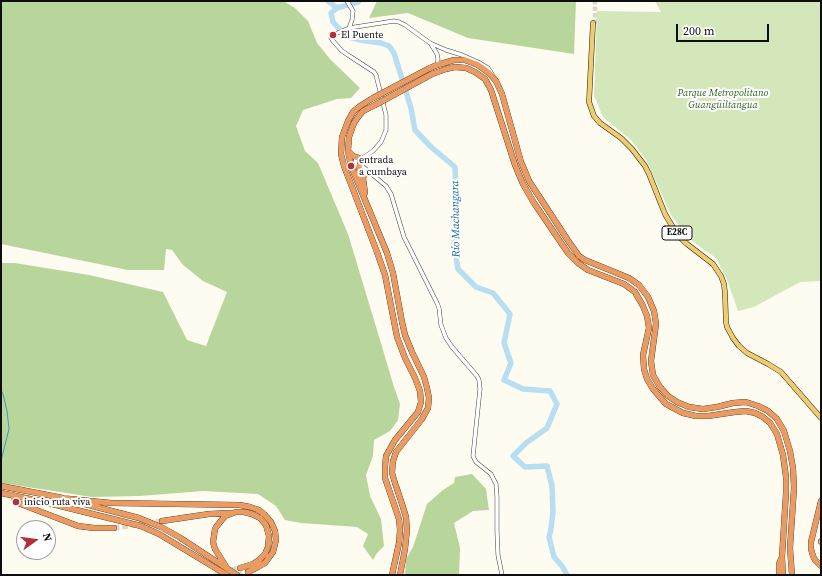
<!DOCTYPE html>
<html>
<head>
<meta charset="utf-8">
<style>
  body { margin:0 }
  #map { position:relative; width:822px; height:576px; overflow:hidden; background:#fefbf0; font-family:"Source Serif 4",serif }
  canvas { display:block }
  .frame { position:absolute; inset:0; border:2px solid #0e0e0e; pointer-events:none }
  .north { position:absolute; left:16px; top:520px; width:40px; height:40px; box-sizing:border-box; background:#fff; border:1px solid #9f9f9f; border-radius:50%; rotate:76deg; font-size:11px; font-weight:700; line-height:16px; text-align:center; color:#0e0e0e }
  .north::after { content:''; display:block; margin:auto; width:14px; height:18px; background:#b52f39; clip-path:polygon(50% 0,100% 100%,50% 72%,0 100%) }
  .scale { position:absolute; left:676px; top:24px; width:93px; height:18px; box-sizing:border-box; border:2px solid #0e0e0e; border-top:0; padding-left:5px; font-size:12px; line-height:14px; white-space:nowrap; color:#0e0e0e; -webkit-text-stroke:3px #fff; paint-order:stroke }
</style>
</head>
<body>
<div id="map">
<canvas width="822" height="576"></canvas>
<div class="frame"></div>
<div class="north">N</div>
<div class="scale">200 m</div>
</div>
<script>
const c = document.querySelector('canvas').getContext('2d');
c.lineJoin = 'round';
function fill(path, color) { c.fillStyle = color; c.fill(path, 'evenodd'); }
const toPath = rows => new Path2D(rows.map(r => 'M' + r).join(''));
function stroke(path, color, width, dash) { c.strokeStyle = color; c.lineWidth = width; c.lineCap = dash ? 'butt' : 'round'; c.setLineDash(dash || []); c.stroke(path); }
function drawText(font, color, halo, rows, align = 'center') {
  c.font = font + ' "Source Serif 4",serif'; c.lineWidth = 4; c.setLineDash([]); c.textBaseline = 'middle'; c.strokeStyle = halo; c.fillStyle = color; for (const [text, x, y, turn = 0] of rows) {
    c.save(); c.translate(x, y); c.rotate((+turn || 0) * Math.PI / 180); c.textAlign = isNaN(turn) ? turn : align; if (halo) c.strokeText(text, 0, 0); c.fillText(text, 0, 0); c.restore();
  }
}
fill(toPath([
  [655,1,821,1,821,281,800,282,754,307,738,311,728,282,716,258,688,238,671,215,646,160,631,140,603,117,594,96,597,11,661,12]
]), '#d3e7bb');
fill(toPath([
  [1,1,283,1,295,8,308,21,317,43,331,60,360,88,351,98,337,99,303,110,296,126,305,151,318,163,348,234,374,320,394,387,400,404,398,420,390,431,374,440,373,456,366,475,370,496,381,519,384,546,377,553,373,560,363,546,368,534,357,527,301,523,285,520,276,506,258,494,203,491,140,496,92,497,1,483,1,263,15,263,89,275,163,292,187,340,206,346,227,292,203,281,183,265,172,250,166,249,164,270,128,270,1,244],
  [377,1,576,1,574,54,468,38,408,13,369,18],
  [472,474,486,489,489,510,473,511,454,523,460,548,459,575,405,575,406,559,413,547,427,504,443,490,454,483,455,477]
]), '#b8d69c');
stroke(toPath([
  [1,390,3,394,7,411,9,429,1,461]
]), '#4395c5', 1);
stroke(toPath([
  [328,1,337,8,331,13,333,22,346,36,360,40,381,43,389,46,394,53,411,108,415,130,431,147,455,167,456,202,454,244,458,269,476,287,493,293,510,314,504,343,511,363,504,380,523,389,550,391,557,404,547,428,526,443,513,456,525,467,547,466,552,486,553,512,551,529,549,537,554,557,562,566,567,575],
  [337,8,358,2,359,1]
]), '#b8def2', 5.5);
stroke(toPath([
  [595,24,595,1]
]), '#dad7ce', 4.5, [4.5, 2]);
stroke(toPath([
  [114,528,162,521],
  [215,575,224,572,240,568],
  [237,575,248,572]
]), '#dad7ce', 5.5, [5.5, 3]);
const minor = toPath([
  [347,1,353,11,352,20,349,28],
  [431,44,437,54,438,59,437,65],
  '355 162a4 4 0 1 1 8 0a4 4 0 1 1-8 0Z',
  [361,159,373,151,381,142,386,130,386,115,376,75,374,72,351,57,342,51,333,41,331,38,333,35,349,28,394,21,399,22,405,25,430,43,446,50,462,55,478,62,488,68,492,74],
  [361,165,386,186,391,194,404,237,437,303,439,308,441,325,446,338,452,347,477,376,479,380,480,389,473,456,476,462,491,474,496,484,497,497,497,531,498,555,502,575]
]);
const major = toPath([
  [593,23,589,102,594,116,600,123,621,138,632,149,645,166,649,174,665,214,678,236,687,244,713,264,721,276,724,284,725,293,726,322,727,327,733,338,739,346,747,353,768,364,781,372,821,418],
  [821,541,821,542]
]);
const highway = toPath([
  [430,68,437,65,454,60,465,60,478,65,489,73,496,81,502,94,521,162,525,171,529,181,567,239,579,256,585,260,629,278,639,285,648,297,654,311,656,324,651,361,653,375,660,387,668,396,677,402,689,407,703,409,717,407,733,403,746,402,758,406,768,411,777,419,784,431,790,451,793,468,794,488,790,548,792,575],
  [432,74,446,69,455,67,466,68,475,72,485,79,491,90,515,165,523,184,534,203,568,253,578,263,588,270,624,284,635,292,643,306,647,316,649,328,643,355,644,369,647,379,653,389,666,404,683,413,696,416,708,416,735,412,746,411,755,413,763,417,770,423,777,434,783,455,786,477,786,493,782,557,783,575],
  [373,98,360,106,353,112,348,121,342,137,341,154,344,166,377,252,385,275,397,337,405,358,415,378,420,391,421,402,418,412,395,440,386,456,385,467,385,478,399,519,400,530,399,543,392,575],
  [375,105,363,111,358,117,354,123,349,137,348,151,351,166,387,253,393,273,402,322,405,335,412,352,424,377,427,388,429,398,428,408,422,419,396,452,393,461,392,473,395,483,402,504,406,517,407,530,405,549,400,575],
  [348,151,353,156,359,158],
  [359,166,359,172,362,185],
  [365,193,363,178,365,174,370,172],
  [1,486,63,498],
  [1,493,40,501,141,526,159,534,227,575],
  [12,495,18,503,78,526,94,528,114,528],
  [61,498,111,503,240,505,250,507,259,510,264,514,271,522,275,531,276,540,273,552,265,563,258,567,248,572],
  [821,501,811,542,811,549,813,556,815,560,821,566],
  [81,503,139,518,161,527,179,537,237,575],
  [162,521,209,514,229,513],
  [227,568,215,549,213,542,215,529,216,527,225,516,236,512,244,512,252,514,260,518,266,525,269,536,268,547,265,554,259,560,253,564,240,568],
  [779,575,779,564,782,557]
]);
stroke(minor, '#414141', 4.5);
stroke(major, '#1f1f1f', 5.5);
stroke(highway, '#1f1f1f', 6);
stroke(minor, '#fff', 3.5);
stroke(major, '#f0cc6e', 4.5);
stroke(highway, '#eb9b61', 5.5);
const highwayBridge = toPath([
  [373,98,430,68],
  [375,105,432,74]
]);
stroke(highwayBridge, '#1f1f1f', 6, []);
stroke(highwayBridge, '#eb9b61', 5.5);
for (const [x, y, r, color] of [
  [333,35,4,"#b52f39"],
  [351,166,4,"#b52f39"],
  [16,502,4,"#b52f39"]
]) { const dot = new Path2D(); dot.arc(x, y, r, 0, 2 * Math.PI); c.fillStyle = color; c.fill(dot); stroke(dot, '#fff', 1.5); }
for (const [x, y, w] of [
  [677,233,30]
]) { const box = new Path2D(); box.roundRect(x - w / 2, y - 7, w, 14, 3); c.fillStyle = '#fff'; c.fill(box); stroke(box, '#0e0e0e', 1); }
drawText('bold 9px', '#0e0e0e', null, [
  ["E28C",677,233]
]);
drawText('10px', '#0e0e0e', '#fff', [
  ["El Puente",341,35],
  ["entrada",359,160],
  ["a cumbaya",359,172],
  ["inicio ruta viva",24,502]
], 'left');
drawText('italic 10px', '#316222', '#fff', [
  ["Parque Metropolitano",723,93],
  ["Guangüiltangua",723,105]
]);
drawText('italic 11px', '#1f6798', '#fff', [
  ["Río Machangara",456,219,-91]
]);
</script>
</body>
</html>
